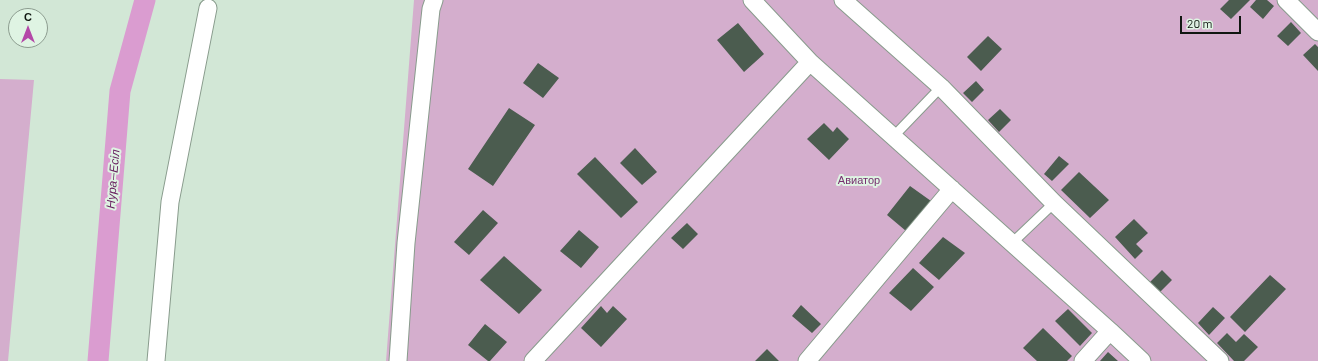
<!DOCTYPE html>
<html>
<head>
<meta charset="utf-8">
<style>
  body { margin:0 }
  #map { position:relative; width:1318px; height:361px; overflow:hidden; background:#d2e7d6; font-family:Barlow,sans-serif }
  canvas { display:block }
  .north { position:absolute; left:8px; top:8px; width:40px; height:40px; box-sizing:border-box; background:#dff4e3; border:1px solid #8c9c8f; border-radius:50%; rotate:0deg; font-size:11px; font-weight:700; line-height:16px; text-align:center; color:#101711 }
  .north::after { content:''; display:block; margin:auto; width:14px; height:18px; background:#b448a8; clip-path:polygon(50% 0,100% 100%,50% 72%,0 100%) }
  .scale { position:absolute; left:1180px; top:16px; width:61px; height:18px; box-sizing:border-box; border:2px solid #101711; border-top:0; padding-left:5px; font-size:12px; line-height:14px; white-space:nowrap; color:#101711; -webkit-text-stroke:3px #dff4e3; paint-order:stroke }
</style>
</head>
<body>
<div id="map">
<canvas width="1318" height="361"></canvas>
<div class="north">С</div>
<div class="scale">20 m</div>
</div>
<script>
const c = document.querySelector('canvas').getContext('2d');
c.lineJoin = 'round';
function fill(path, color) { c.fillStyle = color; c.fill(path, 'evenodd'); }
const toPath = rows => new Path2D(rows.map(r => 'M' + r).join(''));
function stroke(path, color, width, dash) { c.strokeStyle = color; c.lineWidth = width; c.lineCap = dash ? 'butt' : 'round'; c.setLineDash(dash || []); c.stroke(path); }
function drawText(font, color, halo, rows, align = 'center') {
  c.font = font + ' Barlow,sans-serif'; c.lineWidth = 4; c.setLineDash([]); c.textBaseline = 'middle'; c.strokeStyle = halo; c.fillStyle = color; for (const [text, x, y, turn = 0] of rows) {
    c.save(); c.translate(x, y); c.rotate((+turn || 0) * Math.PI / 180); c.textAlign = isNaN(turn) ? turn : align; if (halo) c.strokeText(text, 0, 0); c.fillText(text, 0, 0); c.restore();
  }
}
fill(toPath([
  [414,0,1318,0,1318,361,386,361],
  [0,79,34,80,8,361,0,361]
]), '#d4aecd');
stroke(toPath([
  [98,361,120,91,145,0]
]), '#da9cd0', 21);
fill(toPath([
  [1229,0,1250,0,1231,19,1220,9],
  [1256,0,1267,0,1274,6,1263,19,1250,7],
  [1291,22,1301,33,1288,46,1277,36],
  [738,23,764,54,744,72,717,40],
  [988,36,1002,49,981,71,967,57],
  [1315,44,1318,47,1318,71,1303,55],
  [538,63,559,78,543,98,523,83],
  [976,81,984,90,972,102,963,93],
  [509,108,535,125,493,186,468,169],
  [1000,109,1011,120,999,132,988,120],
  [824,123,833,132,837,127,849,139,829,160,807,139],
  [635,148,657,172,642,185,620,163],
  [1059,156,1069,164,1052,181,1044,174],
  [595,157,638,202,621,218,577,174],
  [1079,172,1109,200,1090,218,1061,190],
  [910,186,931,201,906,231,887,215],
  [483,210,498,223,469,255,454,242],
  [1134,219,1148,233,1136,244,1143,251,1135,259,1115,237],
  [687,223,698,234,683,249,671,238],
  [579,230,599,247,581,268,560,251],
  [943,237,965,253,939,280,919,263],
  [504,256,542,290,519,314,480,280],
  [913,268,934,287,911,311,889,293],
  [1162,270,1172,280,1160,292,1150,282],
  [1270,275,1286,289,1245,332,1230,317],
  [801,305,821,324,812,333,792,316],
  [601,306,607,313,613,306,627,319,601,347,581,328],
  [1213,307,1225,318,1209,335,1198,323],
  [1068,309,1092,333,1080,346,1055,321],
  [485,324,507,342,490,361,488,361,468,345],
  [1043,328,1072,356,1067,361,1037,361,1023,348],
  [1227,333,1236,342,1244,334,1258,347,1244,361,1234,361,1217,343],
  [767,349,779,361,755,361],
  [1108,352,1118,361,1100,361]
]), '#4b5c4f');
const service = toPath([
  [893,137,941,87],
  [1012,243,1054,203]
]);
const minor = toPath([
  [752,0,810,62,1110,331,1142,361],
  [843,0,941,87,1054,203,1220,361],
  [1286,0,1318,32],
  [156,361,170,202,208,8],
  [398,361,406,243,431,9,434,0],
  [533,361,810,62],
  [807,361,952,189],
  [1083,361,1110,331]
]);
stroke(service, '#889b8c', 11);
stroke(minor, '#889b8c', 19);
stroke(service, '#fff', 9);
stroke(minor, '#fff', 17);
drawText('11px', '#762e6e', '#dff4e3', [
  ["Авиатор",859,180]
]);
drawText('italic 12px', '#692161', '#dff4e3', [
  ["Нура—Есіл",113,179,-85]
]);
</script>
</body>
</html>
